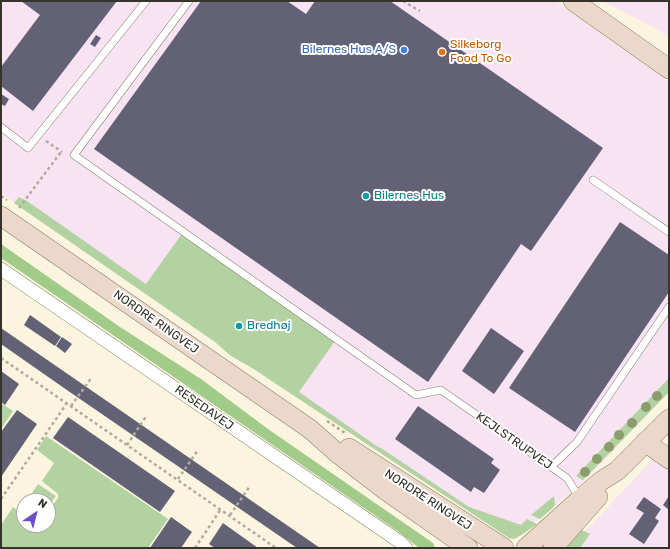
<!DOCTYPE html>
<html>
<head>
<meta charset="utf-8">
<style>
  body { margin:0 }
  #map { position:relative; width:670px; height:549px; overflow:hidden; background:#fbf4de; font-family:Rubik,sans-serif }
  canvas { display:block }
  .frame { position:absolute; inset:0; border:2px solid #36332a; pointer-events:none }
  .north { position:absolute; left:16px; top:493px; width:40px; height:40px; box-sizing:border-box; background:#fff; border:1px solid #afadaa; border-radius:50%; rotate:35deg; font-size:11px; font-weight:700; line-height:16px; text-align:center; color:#36332a }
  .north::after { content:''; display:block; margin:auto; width:14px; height:18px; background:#694fc8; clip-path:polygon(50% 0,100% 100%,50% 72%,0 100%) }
</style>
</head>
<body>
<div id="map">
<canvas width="670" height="549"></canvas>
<div class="frame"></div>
<div class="north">N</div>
</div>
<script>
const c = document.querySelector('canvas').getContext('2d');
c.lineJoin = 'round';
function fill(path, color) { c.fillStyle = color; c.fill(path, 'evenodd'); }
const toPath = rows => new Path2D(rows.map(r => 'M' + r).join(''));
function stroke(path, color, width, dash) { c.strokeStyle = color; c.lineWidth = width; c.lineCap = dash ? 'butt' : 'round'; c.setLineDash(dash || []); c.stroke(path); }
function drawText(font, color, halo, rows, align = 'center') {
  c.font = font + ' Rubik,sans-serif'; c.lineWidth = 4; c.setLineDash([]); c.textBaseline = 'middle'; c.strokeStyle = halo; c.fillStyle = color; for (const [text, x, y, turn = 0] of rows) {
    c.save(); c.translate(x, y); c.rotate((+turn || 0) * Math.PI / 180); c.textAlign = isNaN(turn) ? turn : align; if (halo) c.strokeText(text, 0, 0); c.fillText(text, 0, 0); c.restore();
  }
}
fill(toPath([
  [1,1,555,1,669,82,669,392,584,481,519,535,510,537,378,452,1,193],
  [602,1,669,1,669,37,662,32],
  [669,442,669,548,571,548,574,543]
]), '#f8e3f3');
fill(toPath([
  [19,197,27,201,146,284,181,235,335,341,299,392,378,447,381,448,469,507,521,525,527,519,537,524,523,534,514,539,509,538,252,368,231,356,215,342,14,203],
  [669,378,669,392,583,480,576,476],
  [1,403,13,411,1,429],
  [46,436,168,519,148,548,1,548,1,525,13,507,24,515,24,525,48,525,48,507,52,506,58,498,58,494,42,481,54,463,37,450],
  [38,484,56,496,48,506,48,501,31,501,28,499],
  [554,496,555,504,553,508,540,519,531,515],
  [582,530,590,534,580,548,566,548]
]), '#b3d2a1');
fill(toPath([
  [1,244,120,327,201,379,268,429,433,543,435,548,419,548,399,532,1,258]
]), '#a1cb88');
fill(toPath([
  [21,1,117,1,33,111,1,86,1,67,40,15],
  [201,1,287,1,306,14,315,1,390,1,603,148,531,251,521,244,428,382,94,149],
  [96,35,101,38,95,47,90,44],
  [1,94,9,99,5,106,1,104],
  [620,222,669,255,669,292,575,432,509,388],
  [30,315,61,337,55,346,24,325],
  [1,328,72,377,320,548,297,548,64,388,1,344],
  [491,328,524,351,494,394,462,371],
  [62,337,72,344,65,353,56,346],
  [1,371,19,384,5,405,1,402],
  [418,406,494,459,491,463,500,470,484,493,474,487,471,492,395,439],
  [17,410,37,424,1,477,1,432],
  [68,417,175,491,160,512,53,438],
  [669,496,669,510,663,505],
  [644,497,661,509,655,518,659,521,644,544,629,534,644,513,636,508],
  [171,517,192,532,181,548,150,548],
  [223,523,258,548,215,548,209,544]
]), '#636175');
const lane = toPath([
  [189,1,74,155,416,395,441,390,567,478,580,499],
  [1,127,28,148,146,1],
  [593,180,669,232],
  [551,467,577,442,669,307]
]);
const street = toPath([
  [1,269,400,542,406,548]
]);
const secondary = toPath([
  [573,1,669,69],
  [1,216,310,429,337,453,385,490,468,548],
  [645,442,669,459],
  [349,448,504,548],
  [526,548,580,499,601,481,617,471,669,419],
  [553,548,598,497]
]);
stroke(lane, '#86806b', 8);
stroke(street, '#86806b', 14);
stroke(secondary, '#86806b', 20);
stroke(toPath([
  [403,1,420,11],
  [46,141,62,152],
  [1,196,7,200],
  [19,208,61,152],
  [1,358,276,548],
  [71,406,92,377],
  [327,421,345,433],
  [127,445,147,415],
  [178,479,198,450],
  [1,499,67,403],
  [230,515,250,486],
  [195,548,221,509]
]), '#b0ab9a', 2.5, [3, 3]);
stroke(lane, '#fff', 7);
stroke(street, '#fff', 13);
stroke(secondary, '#ecd8ca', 19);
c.fillStyle = '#8b9c6d';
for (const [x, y] of [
  [657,396],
  [646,407],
  [632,423],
  [619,435],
  [609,447],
  [597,459],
  [585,472]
]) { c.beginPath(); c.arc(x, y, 5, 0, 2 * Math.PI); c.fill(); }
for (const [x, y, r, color] of [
  [404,50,4,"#3f7fe0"],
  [442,52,4,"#e8710a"],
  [366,196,4,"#0f9aa8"],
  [239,326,4,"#0f9aa8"]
]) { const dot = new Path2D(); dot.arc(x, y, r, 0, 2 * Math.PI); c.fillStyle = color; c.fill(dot); stroke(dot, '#fff', 1.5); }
drawText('12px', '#c56008', '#fff', [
  ["Silkeborg",450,45],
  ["Food To Go",450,59]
], 'left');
drawText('12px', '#366cbe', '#fff', [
  ["Bilernes Hus A/S",396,50]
], 'right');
drawText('12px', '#0d838f', '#fff', [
  ["Bilernes Hus",374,196],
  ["Bredhøj",247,326]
], 'left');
drawText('12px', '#36332a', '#fff', [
  ["NORDRE RINGVEJ",156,322,35],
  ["RESEDAVEJ",204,408,35],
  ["KEJLSTRUPVEJ",514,441,35],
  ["NORDRE RINGVEJ",428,500,33]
]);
</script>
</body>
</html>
